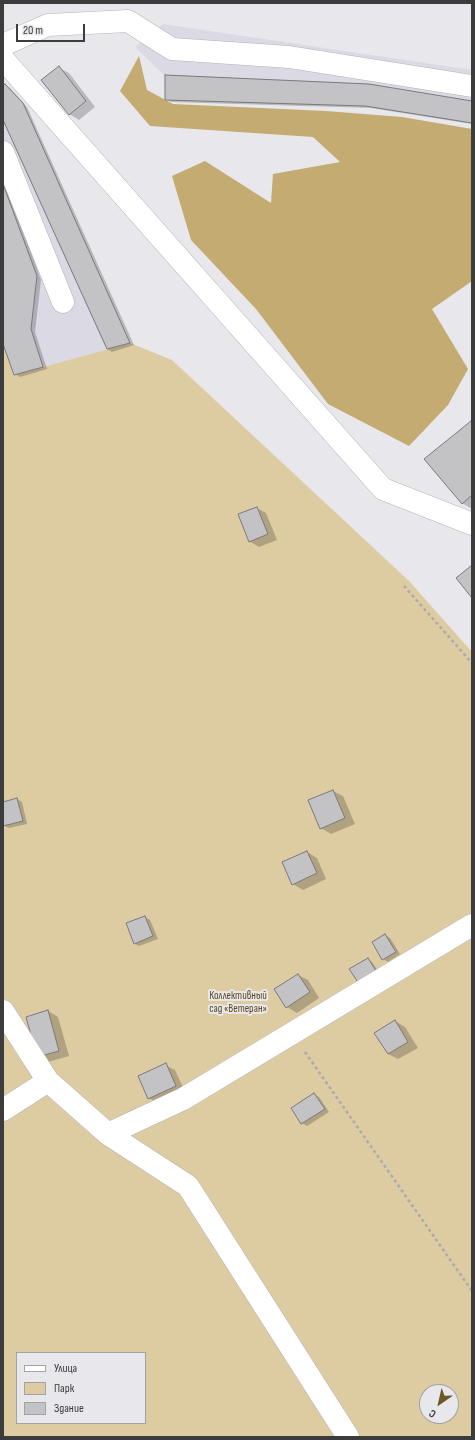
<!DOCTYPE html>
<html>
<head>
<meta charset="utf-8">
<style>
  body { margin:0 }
  #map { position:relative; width:475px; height:1440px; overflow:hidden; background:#e8e7eb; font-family:"Sofia Sans Condensed",sans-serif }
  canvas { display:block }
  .frame { position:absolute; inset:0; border:4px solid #3c3c3d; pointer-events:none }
  .legend { position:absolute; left:16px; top:1352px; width:130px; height:72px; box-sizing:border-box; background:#e8e7eb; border:1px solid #a3a3a5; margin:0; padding:5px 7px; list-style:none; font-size:12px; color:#3c3c3d }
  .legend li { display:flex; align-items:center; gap:8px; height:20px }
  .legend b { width:20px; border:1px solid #a3a3a5 }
  .north { position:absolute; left:419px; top:1384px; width:40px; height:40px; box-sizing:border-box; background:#e8e7eb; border:1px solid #a3a3a5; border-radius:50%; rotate:214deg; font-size:11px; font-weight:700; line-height:16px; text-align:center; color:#3c3c3d }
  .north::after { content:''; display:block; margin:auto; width:14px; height:18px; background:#6b5826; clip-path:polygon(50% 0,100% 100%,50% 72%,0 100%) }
  .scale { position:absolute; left:16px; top:24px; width:69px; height:18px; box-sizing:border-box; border:2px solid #3c3c3d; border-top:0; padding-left:5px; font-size:12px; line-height:14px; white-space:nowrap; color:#3c3c3d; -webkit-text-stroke:3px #e8e7eb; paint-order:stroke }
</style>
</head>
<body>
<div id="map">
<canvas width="475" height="1440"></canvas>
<div class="frame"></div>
<ul class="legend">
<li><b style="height:5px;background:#fff"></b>Улица</li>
<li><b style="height:11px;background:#ddcba1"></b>Парк</li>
<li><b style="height:11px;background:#c3c3c6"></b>Здание</li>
</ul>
<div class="north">С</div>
<div class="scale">20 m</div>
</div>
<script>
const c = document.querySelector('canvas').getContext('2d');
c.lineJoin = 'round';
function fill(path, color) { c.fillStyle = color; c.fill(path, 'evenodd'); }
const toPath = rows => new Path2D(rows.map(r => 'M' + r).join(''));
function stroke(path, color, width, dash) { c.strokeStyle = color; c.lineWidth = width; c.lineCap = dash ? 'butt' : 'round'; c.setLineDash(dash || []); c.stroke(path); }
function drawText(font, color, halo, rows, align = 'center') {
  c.font = font + ' "Sofia Sans Condensed",sans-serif'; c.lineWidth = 4; c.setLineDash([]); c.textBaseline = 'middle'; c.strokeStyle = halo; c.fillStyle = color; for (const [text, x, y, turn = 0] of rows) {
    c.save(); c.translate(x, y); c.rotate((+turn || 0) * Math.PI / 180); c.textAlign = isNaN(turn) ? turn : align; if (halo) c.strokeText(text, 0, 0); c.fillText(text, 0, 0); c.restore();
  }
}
fill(toPath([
  [163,24,472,70,472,123,365,106,165,100,164,75,135,47],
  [3,83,23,103,130,343,14,375,3,344]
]), '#dbd9e4');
fill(toPath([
  [130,343,172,360,409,581,472,652,472,1437,3,1437,3,344,14,375],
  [17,1353,145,1353,145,1423,17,1423],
  [427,1392,451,1392,451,1416,427,1416]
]), '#ddcba1');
fill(toPath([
  [139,56,147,90,173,104,326,111,402,117,472,129,472,281,432,309,468,369,448,405,409,446,328,404,256,309,191,240,172,176,205,161,271,203,273,174,340,162,313,137,150,126,120,91]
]), '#c3ab72');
fill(toPath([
  [59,68,69,73,95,107,79,120,69,114],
  [5,85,10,88,27,107,134,345,112,352,107,349,3,117,3,86],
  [166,99,472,102,472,124,371,108,171,102],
  [3,174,41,280,35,332,47,369,20,377,15,374,3,341],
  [472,421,472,509,462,503,425,459],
  [257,508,266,513,277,540,259,547,249,541],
  [333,791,343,796,355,824,331,834,321,828],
  [17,799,22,802,27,824,9,828,4,826,3,822,3,803],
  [307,852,317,858,326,879,303,890,293,884],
  [145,917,150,920,158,939,139,946,135,944],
  [385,935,390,938,400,954,388,962,383,959],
  [368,959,372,962,382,977,360,985],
  [298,975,308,980,319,998,297,1013,287,1007],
  [48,1011,58,1017,69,1056,48,1062,38,1056],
  [395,1021,405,1027,418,1048,398,1059,388,1054],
  [165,1065,175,1070,185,1092,159,1104,149,1098],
  [314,1094,319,1097,329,1112,307,1126,302,1123]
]), '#0003');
const building = toPath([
  [59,66,86,101,69,115,41,80,59,66],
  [165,75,369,84,472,101,472,123,365,106,165,100,165,75],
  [5,84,23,103,130,343,107,349,3,120,3,85,5,84],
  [3,184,37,276,31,329,43,367,14,375,3,344,3,184],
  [471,421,472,423,472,495,462,504,424,459,471,421],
  [257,507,268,534,249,542,238,514,257,507],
  [472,565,472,598,456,578,472,565],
  [333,790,345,818,320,829,308,800,333,790],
  [17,798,23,821,3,826,3,802,17,798],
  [307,851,317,873,292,885,282,862,307,851],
  [145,916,153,936,134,944,126,923,145,916],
  [385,934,396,952,382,960,372,942,385,934],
  [368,958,378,974,360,985,349,969,368,958],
  [298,974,310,992,286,1008,274,989,298,974],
  [48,1010,59,1051,37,1057,26,1017,48,1010],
  [395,1020,408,1042,388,1054,374,1033,395,1020],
  [166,1063,176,1086,148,1099,138,1076,166,1063],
  [314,1093,325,1109,301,1124,291,1108,314,1093]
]);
fill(building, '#c3c3c6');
stroke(building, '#7a7a7d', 1);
const minor = toPath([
  [3,45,48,25,128,21,172,49,289,57,472,86],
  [3,59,383,489,472,524],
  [3,152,63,302],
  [3,1011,48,1081,108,1134,188,1186,348,1437],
  [3,1110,48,1081],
  [108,1134,183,1099,472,925]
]);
stroke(minor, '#b4b3b6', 23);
stroke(toPath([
  [404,586,472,663],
  [305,1052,472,1291]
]), '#abaaad', 2.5, [3, 3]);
stroke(minor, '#fff', 22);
drawText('11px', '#5c4b1e', '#e8e7eb', [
  ["Коллективный",238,996],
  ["сад «Ветеран»",238,1009]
]);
</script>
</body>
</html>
